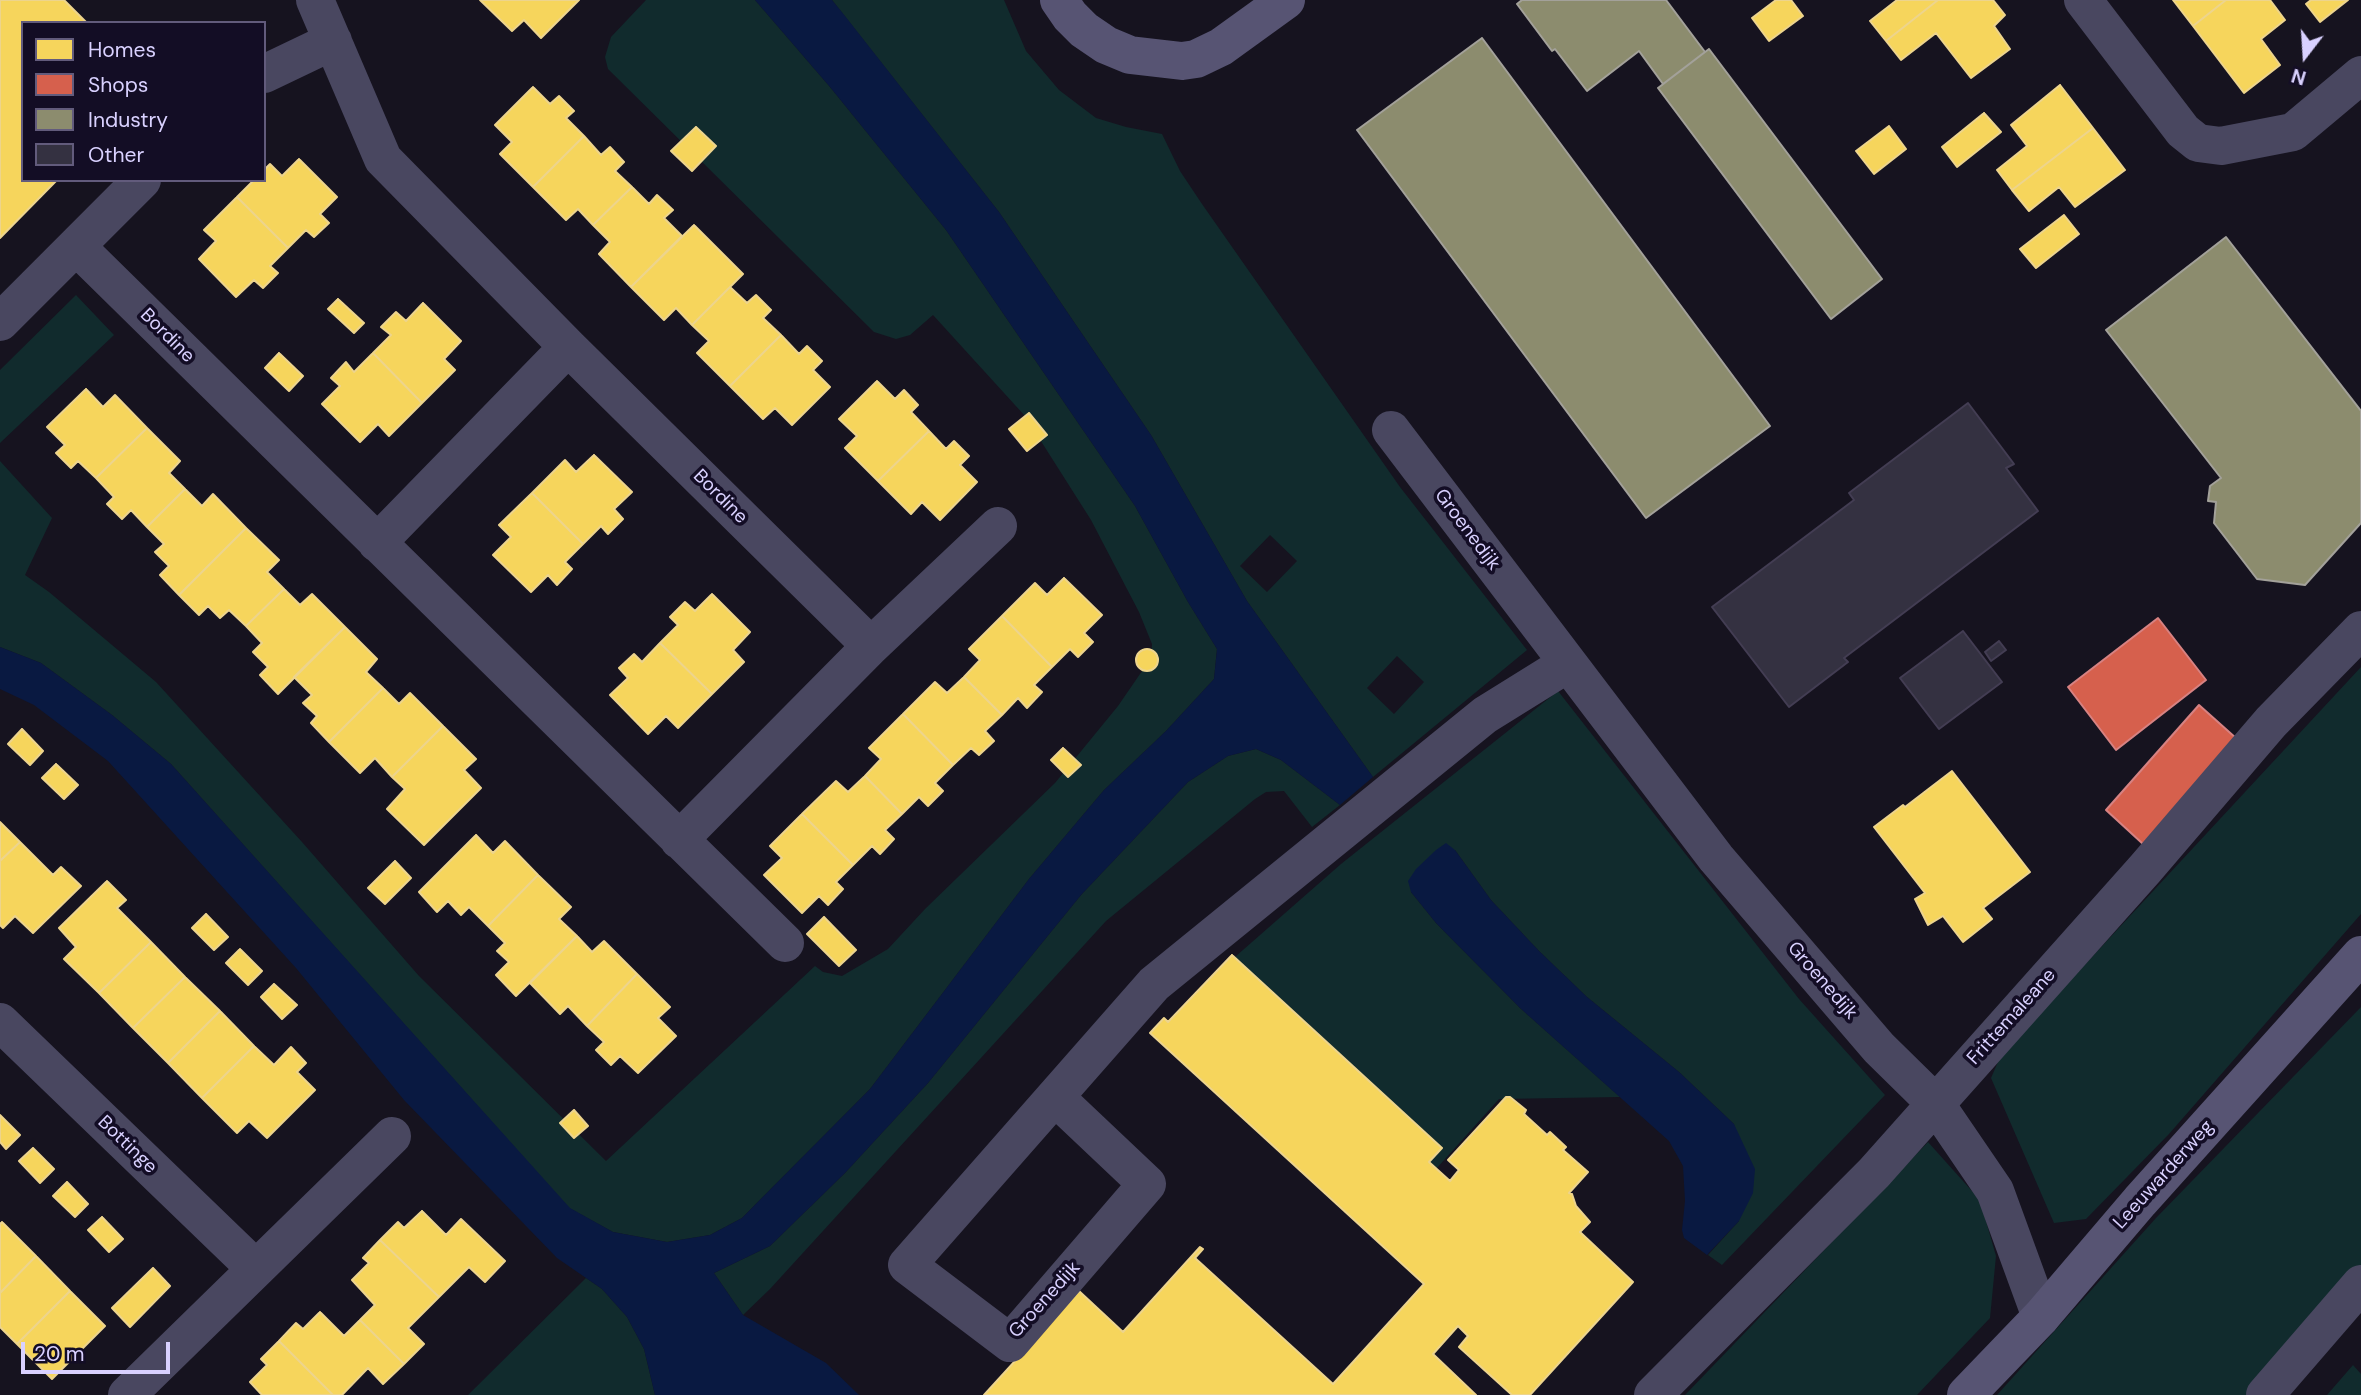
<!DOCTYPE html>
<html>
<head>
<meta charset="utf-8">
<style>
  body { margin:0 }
  #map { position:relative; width:2361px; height:1395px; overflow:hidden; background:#16131f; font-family:"DM Sans",sans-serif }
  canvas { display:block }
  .legend { position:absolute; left:21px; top:21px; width:245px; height:161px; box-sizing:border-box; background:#130d25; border:2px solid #625b7c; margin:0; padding:9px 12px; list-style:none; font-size:21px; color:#d9d1ff }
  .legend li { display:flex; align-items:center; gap:14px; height:35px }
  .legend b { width:35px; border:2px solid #625b7c }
  .north { position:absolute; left:2270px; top:21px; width:70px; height:70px; -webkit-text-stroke:5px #130d25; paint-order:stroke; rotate:197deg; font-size:19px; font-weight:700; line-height:28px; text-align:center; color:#d9d1ff }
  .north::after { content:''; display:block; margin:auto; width:24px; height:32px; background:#d9d1ff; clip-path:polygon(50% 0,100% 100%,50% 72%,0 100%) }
  .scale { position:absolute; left:21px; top:1342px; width:149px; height:32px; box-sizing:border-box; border:4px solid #d9d1ff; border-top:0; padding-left:9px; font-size:21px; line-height:24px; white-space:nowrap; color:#d9d1ff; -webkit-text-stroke:5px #130d25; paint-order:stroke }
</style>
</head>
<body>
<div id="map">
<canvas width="2361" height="1395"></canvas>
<ul class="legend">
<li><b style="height:19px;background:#f6d55c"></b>Homes</li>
<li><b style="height:19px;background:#d6604d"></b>Shops</li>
<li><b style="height:19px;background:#8c8c6e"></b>Industry</li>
<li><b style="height:19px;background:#343141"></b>Other</li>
</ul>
<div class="north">N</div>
<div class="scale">20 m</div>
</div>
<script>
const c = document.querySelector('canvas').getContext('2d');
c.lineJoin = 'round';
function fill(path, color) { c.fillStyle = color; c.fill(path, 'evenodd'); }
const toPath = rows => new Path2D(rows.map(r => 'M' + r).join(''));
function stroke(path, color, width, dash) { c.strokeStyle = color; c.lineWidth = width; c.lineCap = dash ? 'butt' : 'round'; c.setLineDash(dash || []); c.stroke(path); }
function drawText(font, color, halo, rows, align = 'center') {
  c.font = font + ' "DM Sans",sans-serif'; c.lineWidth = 7; c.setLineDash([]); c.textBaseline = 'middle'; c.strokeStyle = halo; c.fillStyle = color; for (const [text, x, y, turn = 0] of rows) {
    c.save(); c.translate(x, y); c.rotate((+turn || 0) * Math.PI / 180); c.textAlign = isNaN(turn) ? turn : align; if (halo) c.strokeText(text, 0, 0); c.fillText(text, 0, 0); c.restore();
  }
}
fill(toPath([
  [646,0,755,0,830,87,946,230,1135,506,1188,602,1217,649,1214,679,1166,731,1104,790,1029,879,870,1089,742,1218,710,1235,667,1242,613,1232,569,1208,171,764,112,715,41,663,0,647,0,461,52,518,25,575,49,592,156,682,302,842,419,976,606,1161,815,966,823,972,842,976,888,949,925,909,1055,783,1118,706,1151,658,1152,644,1139,612,1091,520,1025,416,933,315,910,335,896,339,874,332,608,69,605,57,611,37],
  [832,0,1004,0,1026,51,1059,90,1096,118,1126,127,1162,134,1180,171,1202,204,1400,487,1527,650,1373,777,1247,601,1151,435,999,212],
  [1270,535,1297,561,1267,592,1240,566],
  [1397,656,1424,682,1394,714,1367,688],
  [76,295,114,335,0,443,0,370],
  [2361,667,2361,914,2169,1134,2086,1219,2054,1223,1991,1078,2001,1055],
  [1558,691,1799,999,1885,1095,1722,1265,1708,1255,1739,1221,1734,1124,1679,1072,1587,997,1539,951,1491,900,1455,850,1411,892,1436,923,1520,1008,1620,1097,1499,1099,1427,1179,1211,978,1341,864],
  [1256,749,1281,760,1340,805,1312,827,1284,791,1266,792,1255,799,1106,921,770,1289,743,1315,714,1273,770,1246,845,1173,928,1083,1081,895,1188,782,1228,756],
  [2361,1007,2361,1268,2252,1395,1997,1395,2156,1218],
  [1928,1142,1980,1200,1996,1256,1990,1318,1917,1395,1685,1395],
  [586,1278,602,1289,627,1317,644,1349,655,1395,468,1395],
  [2353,1365,2361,1374,2361,1395,2327,1395]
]), '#112b2d');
fill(toPath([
  [755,0,832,0,845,16,999,212,1151,435,1247,601,1373,777,1340,805,1281,760,1256,749,1228,756,1188,782,1081,895,928,1083,845,1173,770,1246,714,1273,743,1315,826,1363,859,1395,655,1395,644,1349,627,1317,602,1289,557,1258,404,1100,296,968,108,761,34,705,0,689,0,647,41,663,112,715,171,764,570,1208,613,1232,667,1242,710,1235,742,1218,870,1089,1029,879,1104,790,1166,731,1214,679,1217,649,1188,602,1135,506,946,230,830,87],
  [1446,843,1455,850,1491,900,1539,951,1587,997,1679,1072,1734,1124,1755,1169,1753,1193,1739,1221,1707,1255,1684,1238,1682,1230,1685,1201,1683,1166,1669,1141,1520,1008,1436,923,1411,892,1408,881,1416,869,1436,850]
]), '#091941');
const homes = toPath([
  [0,0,64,0,87,23,23,23,23,180,57,180,0,238,0,0],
  [480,0,579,0,541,38,524,20,512,31,480,0],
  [1776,0,1791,0,1803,16,1769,41,1752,18,1776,0],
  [1897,0,1938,0,1886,41,1870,21,1897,0],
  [1938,0,1993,0,2005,15,1994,26,2010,49,1971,78,1936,33,1901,60,1886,41,1938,0],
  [2173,0,2226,0,2193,26,2173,0],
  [2226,0,2270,0,2285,20,2261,39,2280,65,2244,93,2193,26,2226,0],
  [2311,0,2348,0,2320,22,2306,4,2311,0],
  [2060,85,2093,128,2012,190,1997,170,2027,146,2011,125,2060,85],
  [533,87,550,104,559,96,574,111,566,118,584,136,533,187,500,154,512,142,495,125,533,87],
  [1984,113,2001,132,1957,167,1942,147,1984,113],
  [1889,126,1906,149,1874,174,1856,151,1889,126],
  [696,127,716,146,692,171,671,151,696,127],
  [2093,128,2125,170,2075,207,2059,187,2029,211,2012,190,2093,128],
  [584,136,601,155,610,147,624,162,615,171,632,187,593,225,578,209,566,220,533,187,584,136],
  [299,159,337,197,320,214,329,223,314,237,306,230,288,248,237,197,254,180,264,180,264,170,270,164,282,176,299,159],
  [632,187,649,204,657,195,673,210,664,218,682,236,631,287,599,254,610,242,593,225,632,187],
  [237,197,288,248,270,266,278,273,263,288,254,280,236,297,199,259,216,241,204,230,237,197],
  [2064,215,2079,234,2036,268,2020,249,2064,215],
  [694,225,743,274,692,325,676,308,664,320,631,287,694,225],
  [730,287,747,303,756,295,771,310,763,318,781,335,730,386,697,353,709,341,692,325,730,287],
  [338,299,364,323,354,333,328,309,338,299],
  [423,303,461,341,444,359,455,370,422,403,373,353,391,335,381,327,396,312,406,321,423,303],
  [781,335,799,354,807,346,822,361,813,370,830,387,792,425,775,408,763,419,730,386,781,335],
  [279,353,303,376,289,391,265,368,279,353],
  [373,353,422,403,389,436,378,424,360,442,322,404,340,386,331,378,346,362,354,372,373,353],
  [877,381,895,399,904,390,918,405,911,412,929,431,878,481,845,448,857,436,839,419,877,381],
  [86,389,103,407,115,395,147,428,96,478,78,461,71,468,56,453,65,445,47,427,86,389],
  [1029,413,1047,435,1027,451,1009,429,1029,413],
  [147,428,180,461,169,473,185,489,147,527,131,510,122,519,107,504,114,497,96,478,147,428],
  [929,431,946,449,954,441,969,456,960,465,977,482,940,520,922,502,911,514,878,481,929,431],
  [594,455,632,492,614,509,623,519,608,534,601,526,583,544,532,493,565,460,576,472,594,455],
  [185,489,202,506,213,494,246,528,179,595,160,575,169,566,155,552,164,544,147,527,185,489],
  [532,493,583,544,565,562,572,569,557,585,548,575,531,592,493,555,511,537,499,525,532,493],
  [246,528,279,560,267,572,284,589,246,626,229,610,220,618,208,606,199,615,179,595,246,528],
  [1064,578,1102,615,1084,633,1093,642,1078,657,1070,649,1052,667,1002,616,1035,583,1047,595,1064,578],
  [284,589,300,605,312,594,345,627,278,694,260,675,268,667,253,652,262,643,246,626,284,589],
  [712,594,750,632,733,650,744,662,712,694,660,643,678,625,670,617,685,602,695,611,712,594],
  [1002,616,1052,667,1034,685,1042,692,1027,708,1018,698,1002,715,964,677,980,660,969,649,1002,616],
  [345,627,377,659,366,672,383,688,329,742,311,723,317,716,303,703,312,695,294,677,345,627],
  [660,643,712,694,678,728,666,716,648,734,610,695,628,678,619,668,634,654,642,662,660,643],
  '1136 660a11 11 0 1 1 22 0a11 11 0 1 1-22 0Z',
  [964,677,1002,715,985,731,994,741,979,755,971,748,953,765,903,714,935,682,947,693,964,677],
  [383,688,399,704,410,693,443,726,392,777,375,758,360,773,329,742,383,688],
  [903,714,953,765,935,783,943,791,928,806,919,797,902,814,865,776,881,759,869,748,903,714],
  [443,726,476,759,464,770,481,788,424,845,387,809,405,789,392,777,443,726],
  [22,729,43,751,30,765,8,744,22,729],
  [1063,748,1081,765,1068,777,1051,760,1063,748],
  [56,764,78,785,64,799,42,778,56,764],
  [1952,771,2030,872,1983,908,1992,919,1963,942,1943,916,1928,925,1915,899,1925,893,1874,827,1903,805,1905,807,1952,771],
  [865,776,902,814,885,830,894,839,880,854,872,846,853,865,802,814,836,781,848,792,865,776],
  [802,814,853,865,836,882,843,889,828,905,819,896,802,913,764,875,782,858,770,846,802,814],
  [0,822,20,842,0,861,0,822],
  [476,835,493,853,505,841,538,875,488,926,469,907,461,915,448,901,437,912,419,892,476,835],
  [20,842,53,875,61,867,81,886,33,933,15,916,3,928,0,925,0,861,20,842],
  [395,861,411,878,385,904,368,888,395,861],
  [538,875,571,907,559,919,577,936,516,996,496,975,509,962,497,951,505,943,488,926,538,875],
  [107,881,126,900,117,908,151,942,99,993,64,959,76,947,59,928,107,881],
  [206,914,228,937,214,950,192,928,206,914],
  [824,917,856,950,839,966,807,934,824,917],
  [577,936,592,952,604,941,637,974,587,1026,568,1006,560,1014,530,983,577,936],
  [151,942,185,977,133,1028,99,993,151,942],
  [240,949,262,971,248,985,226,963,240,949],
  [1232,955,1442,1148,1429,1162,1450,1181,1459,1170,1448,1160,1506,1097,1510,1097,1526,1110,1524,1114,1547,1135,1550,1132,1566,1147,1563,1150,1588,1172,1569,1193,1572,1194,1576,1206,1590,1222,1580,1232,1633,1282,1530,1395,1512,1395,1459,1347,1468,1336,1458,1326,1433,1354,1476,1395,984,1395,1079,1291,1123,1332,1200,1247,1203,1249,1195,1258,1333,1384,1424,1284,1150,1033,1164,1018,1168,1022,1232,955],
  [637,974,670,1007,658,1018,676,1036,638,1073,620,1056,611,1065,596,1050,604,1042,587,1026,637,974],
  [185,977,220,1011,168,1063,133,1028,185,977],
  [274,984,297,1005,282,1019,261,997,274,984],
  [220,1011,254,1046,202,1098,168,1063,220,1011],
  [254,1046,274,1065,291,1047,306,1063,297,1072,315,1090,267,1138,249,1121,237,1133,202,1098,254,1046],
  [574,1110,588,1126,574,1138,560,1123,574,1110],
  [0,1115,20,1135,6,1149,0,1142,0,1115],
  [33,1148,54,1169,40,1183,19,1161,33,1148],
  [67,1182,88,1204,75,1217,53,1196,67,1182],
  [422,1211,446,1235,461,1219,505,1261,485,1282,469,1267,439,1297,380,1240,398,1222,404,1228,422,1211],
  [102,1217,123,1239,109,1252,88,1230,102,1217],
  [2,1222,36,1256,0,1293,0,1224,2,1222],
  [380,1240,439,1297,408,1328,424,1344,404,1364,360,1320,375,1305,352,1280,369,1263,363,1258,380,1240],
  [36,1256,70,1291,17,1344,0,1327,0,1293,36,1256],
  [153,1268,170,1286,130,1327,112,1308,153,1268],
  [70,1291,105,1326,52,1379,17,1344,70,1291],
  [320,1312,344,1336,360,1320,404,1364,383,1384,368,1368,342,1395,333,1395,279,1341,296,1323,303,1329,320,1312],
  [279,1341,333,1395,262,1395,250,1382,267,1365,261,1359,279,1341]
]);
fill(homes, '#f6d55c');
stroke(homes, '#edd48d', 2);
const shops = toPath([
  [2158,618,2206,680,2116,750,2068,687,2158,618],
  [2199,705,2237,739,2143,844,2106,810,2199,705]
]);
fill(shops, '#d6604d');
stroke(shops, '#d78282', 2);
const industry = toPath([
  [1522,0,1666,0,1705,52,1663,84,1639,51,1587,91,1555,49,1552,51,1517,4,1522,0],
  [1482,38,1770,426,1646,518,1357,130,1482,38],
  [1709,49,1882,279,1831,319,1658,88,1709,49],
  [2226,237,2361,411,2361,523,2305,585,2257,579,2214,523,2216,502,2208,501,2210,486,2221,478,2106,330,2226,237]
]);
fill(industry, '#8c8c6e');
stroke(industry, '#a3a19a', 2);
const building = toPath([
  [1968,403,2014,464,2006,468,2038,511,1844,658,1848,662,1789,707,1712,607,1854,500,1849,493,1968,403],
  [1963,631,2002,682,1939,729,1900,678,1963,631],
  [1999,641,2006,650,1991,661,1985,652,1999,641]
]);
fill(building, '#343141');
stroke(building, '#433d53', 2);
stroke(toPath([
  [315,0,383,159,568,347,871,646],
  [2083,0,2183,131,2198,143,2221,146,2293,132,2361,75],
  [264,74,333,41],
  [77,247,785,943],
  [0,322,142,180],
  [1391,430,1716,858,1879,1048,1935,1103,1995,1191,2041,1317],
  [377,543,568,347],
  [679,840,871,646,998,526],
  [0,1022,255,1268],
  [1055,1097,1147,1184,1010,1343,907,1265,1154,984,1485,715,1567,664],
  [127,1395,392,1136],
  [1653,1395,1874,1173,2145,869,2271,722,2361,630],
  [2265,1395,2361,1284]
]), '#494760', 38);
stroke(toPath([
  [1059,0,1070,16,1084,30,1106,45,1130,55,1182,61,1196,59,1221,47,1286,0],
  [1966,1395,2041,1317,2140,1201,2361,955]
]), '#575473', 38);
drawText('19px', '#d9d1ff', '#130d25', [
  ["Bordine",167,336,45],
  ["Bordine",720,497,45],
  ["Groenedijk",1467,530,53],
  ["Groenedijk",1822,981,49],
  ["Frittemaleane",2012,1017,-48],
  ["Bottinge",127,1145,44],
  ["Leeuwarderweg",2164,1175,-48],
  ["Groenedijk",1045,1300,-48]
]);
</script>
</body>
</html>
